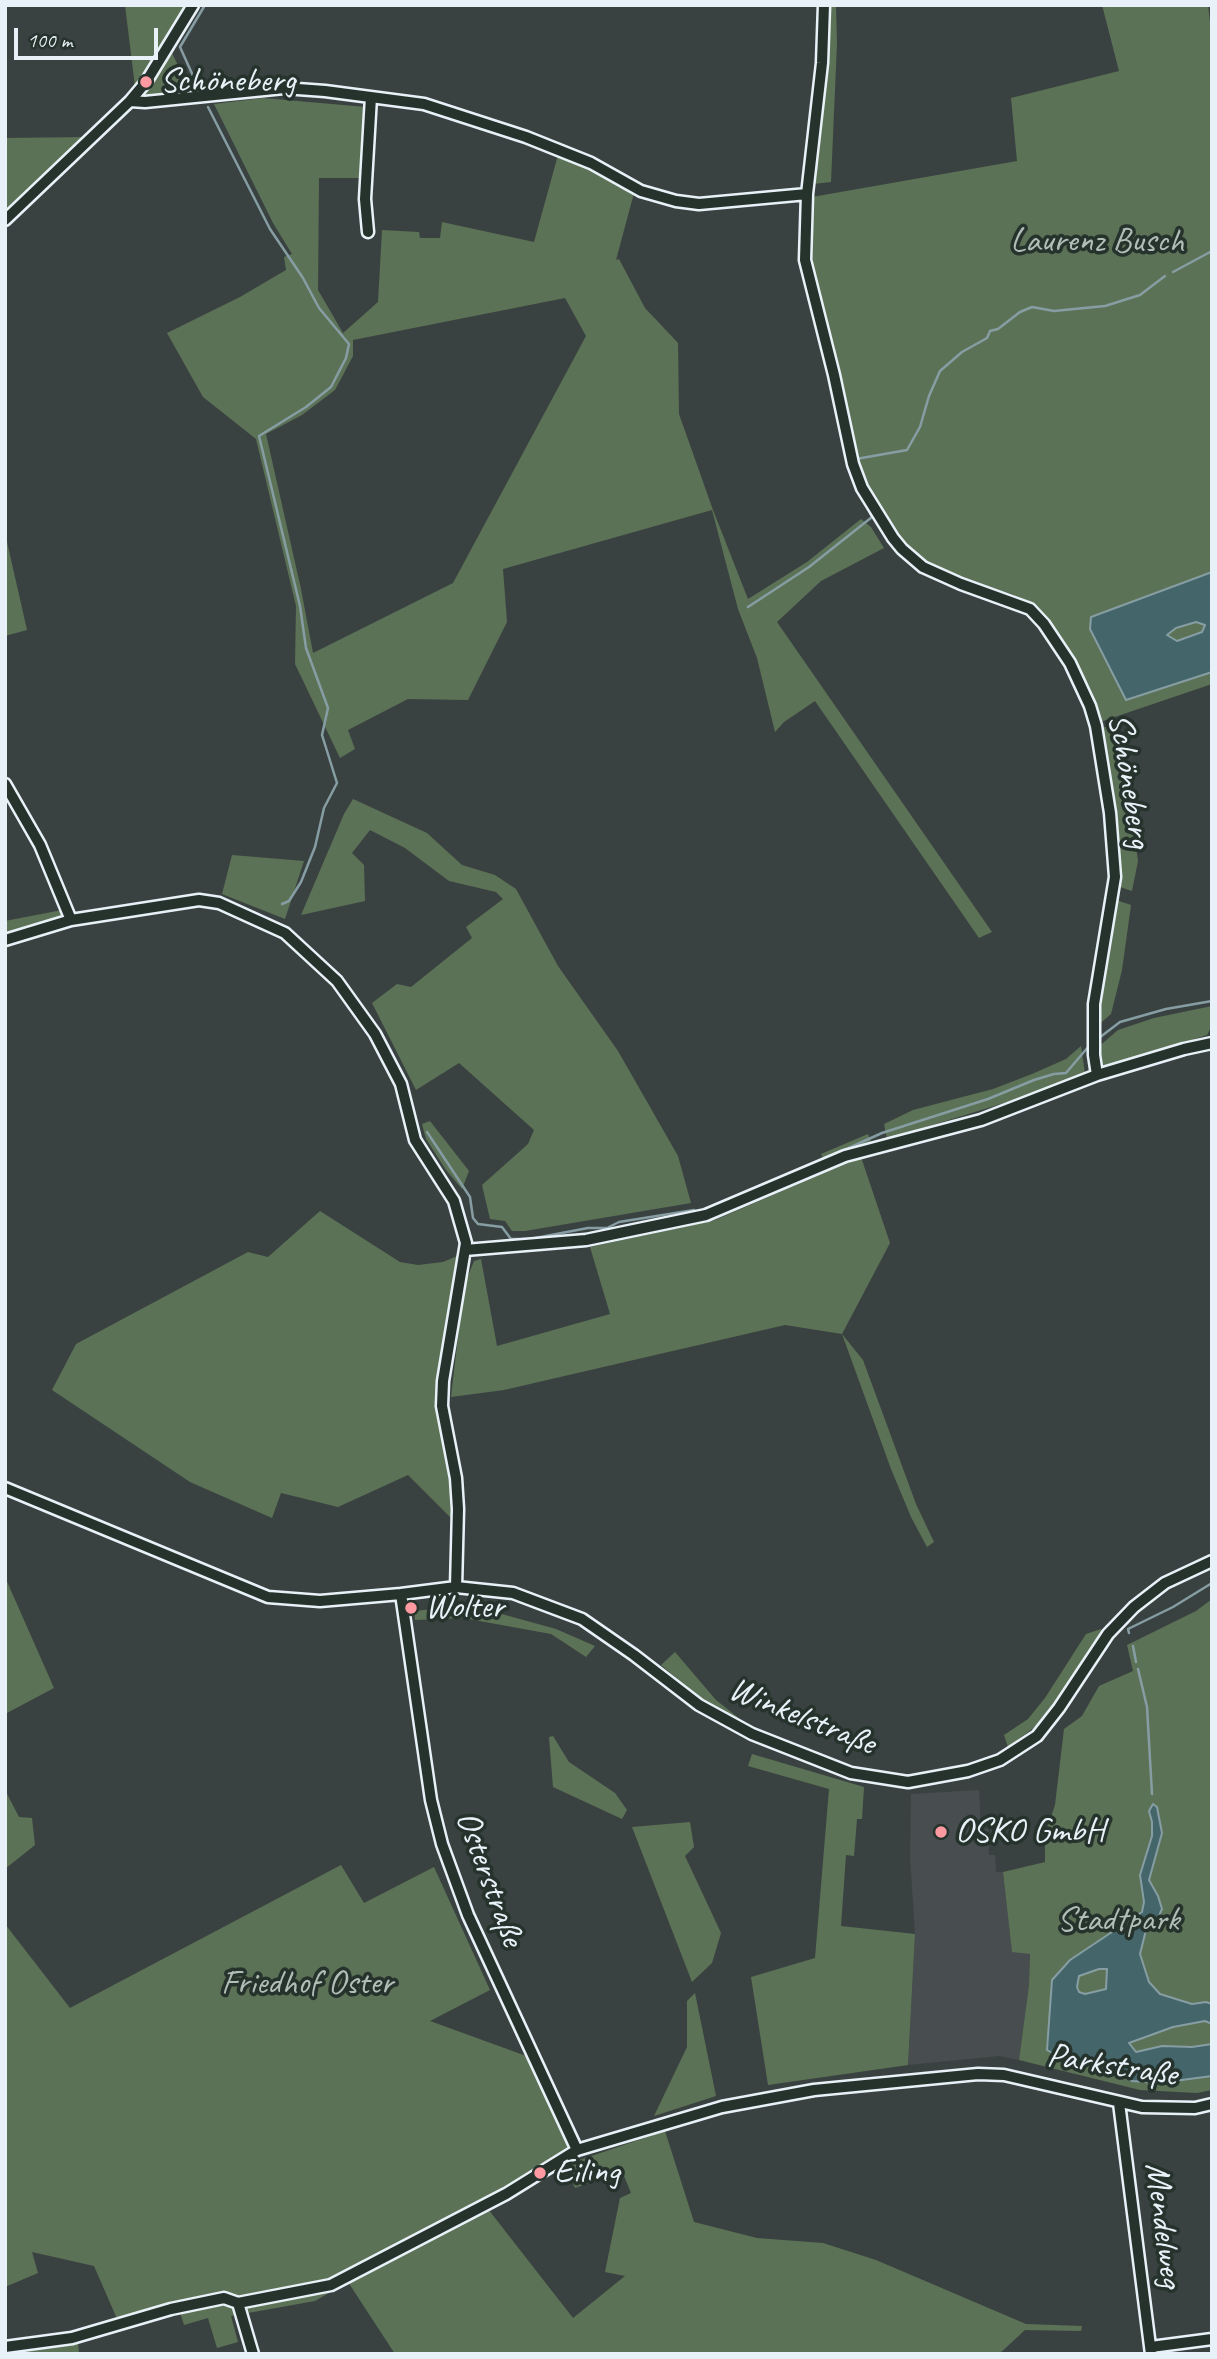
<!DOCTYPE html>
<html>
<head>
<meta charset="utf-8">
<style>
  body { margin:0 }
  #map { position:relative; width:1217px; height:2359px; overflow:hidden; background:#3a4241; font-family:Caveat,sans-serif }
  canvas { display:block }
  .frame { position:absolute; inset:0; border:7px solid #e8f1f8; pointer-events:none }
  .scale { position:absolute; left:14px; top:28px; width:144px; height:32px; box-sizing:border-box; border:4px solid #e8f1f8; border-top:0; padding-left:9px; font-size:21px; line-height:24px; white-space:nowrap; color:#e8f1f8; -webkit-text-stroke:5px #26332d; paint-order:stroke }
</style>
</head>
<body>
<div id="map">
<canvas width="1217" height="2359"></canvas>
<div class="frame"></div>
<div class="scale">100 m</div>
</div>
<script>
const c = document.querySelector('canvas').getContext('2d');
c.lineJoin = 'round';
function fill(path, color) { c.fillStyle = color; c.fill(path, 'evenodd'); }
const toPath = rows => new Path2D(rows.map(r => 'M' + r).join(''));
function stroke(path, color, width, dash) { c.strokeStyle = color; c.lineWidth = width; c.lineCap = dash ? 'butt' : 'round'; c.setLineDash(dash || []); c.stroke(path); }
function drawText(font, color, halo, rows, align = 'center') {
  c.font = font + ' Caveat,sans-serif'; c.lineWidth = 7; c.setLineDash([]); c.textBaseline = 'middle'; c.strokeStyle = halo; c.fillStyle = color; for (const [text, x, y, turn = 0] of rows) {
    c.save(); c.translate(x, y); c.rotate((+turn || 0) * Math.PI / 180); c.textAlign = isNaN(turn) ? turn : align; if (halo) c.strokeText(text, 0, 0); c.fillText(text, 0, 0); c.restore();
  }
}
fill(toPath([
  [979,1790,981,1829,988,1829,989,1855,995,1855,996,1872,1003,1872,1012,1951,1030,1953,1029,1985,1019,2060,999,2056,908,2065,915,1934,910,1857,911,1794]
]), '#484d4f');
fill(toPath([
  [125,5,186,5,135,87],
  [831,5,836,5,837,43,831,182,813,184,828,50],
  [1102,5,1208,5,1212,39,1212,572,1092,617,1126,700,1212,672,1212,684,1100,722,1095,704,1074,661,1050,624,1033,606,1012,594,966,581,926,563,895,535,868,491,855,457,818,297,811,253,812,197,1017,161,1011,98,1119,71],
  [172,53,191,92,148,98,144,95],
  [263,98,366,107,361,178,319,178,318,290,343,333,378,302,382,230,419,232,420,238,440,238,442,222,534,242,558,155,590,166,634,193,616,260,619,259,645,308,678,343,679,414,713,510,748,599,807,562,861,519,871,527,884,548,821,581,777,622,992,932,979,938,815,701,784,722,775,732,757,658,738,609,712,510,503,569,507,622,468,700,408,699,348,730,355,749,340,758,295,664,296,606,256,439,203,397,167,333,240,297,286,270,284,257,292,254,273,223,214,104],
  [565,298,586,336,453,583,313,653,301,589,266,434,302,415,335,390,353,356,353,340],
  [86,137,5,213,5,138],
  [5,533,27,630,5,636],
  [1196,622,1205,625,1202,632,1177,641,1167,635,1176,628],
  [1118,723,1138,861,1132,891,1117,886,1119,838,1101,728],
  [353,799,427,833,462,865,495,875,516,889,558,966,618,1051,678,1156,691,1203,525,1231,512,1231,505,1221,490,1219,482,1185,528,1144,534,1130,459,1063,416,1090,372,1003,397,984,411,987,472,938,466,927,503,899,496,892,449,881,405,848,370,830,352,853,364,865,365,901,301,915,344,814],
  [232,855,304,861,285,919,222,894],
  [1116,900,1131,905,1122,970,1111,1014,1096,1027],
  [62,910,65,917,5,936,5,921],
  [1212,1006,1212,1025,1207,1035,1099,1070,1096,1049,1118,1030,1154,1018],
  [1081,1046,1085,1074,1040,1092,887,1139,884,1124,913,1110,993,1089,1032,1074,1066,1059],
  [430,1121,469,1171,462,1189,446,1170,426,1139,422,1124],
  [868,1134,872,1144,825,1162,821,1154],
  [861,1157,890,1243,842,1334,863,1360,916,1504,934,1542,927,1547,911,1517,891,1469,842,1334,785,1325,504,1390,451,1397,464,1286,474,1261,481,1259,497,1346,610,1314,590,1247,715,1220],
  [320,1211,400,1262,418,1265,443,1262,462,1254,441,1378,454,1479,455,1522,408,1475,338,1507,281,1493,272,1518,190,1482,52,1390,76,1344,248,1252,268,1257],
  [5,1577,54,1688,5,1714],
  [1212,1599,1212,2090,1197,2093,1140,2090,1019,2060,1029,1985,1030,1954,1012,1952,1003,1872,1045,1862,1045,1835,1055,1805,1064,1729,1082,1716,1099,1686,1133,1671,1127,1645,1196,1611],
  [445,1608,498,1613,556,1629,595,1646,586,1657,551,1634,463,1618,415,1620,414,1611],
  [1101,1629,1101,1638,1043,1721,1008,1747,1004,1735,1028,1719,1045,1698,1086,1634],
  [675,1652,716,1700,740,1719,722,1713,694,1693,661,1665],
  [553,1736,569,1762,615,1793,627,1810,622,1819,553,1787,549,1737],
  [752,1754,864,1787,862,1819,857,1819,854,1856,846,1855,841,1926,915,1934,908,2065,768,2085,751,1977,815,1958,829,1789,748,1766],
  [5,1790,19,1817,32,1818,35,1845,5,1869],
  [690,1822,694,1847,685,1856,721,1933,712,1963,692,1982,632,1827],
  [341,1865,364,1903,434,1867,490,1990,430,2021,529,2057,572,2148,504,2189,343,2273,349,2281,488,2209,573,2318,625,2276,605,2272,620,2198,631,2193,622,2171,575,2188,565,2165,665,2131,694,2222,757,2238,823,2243,876,2260,1026,2324,1082,2326,1081,2331,1025,2330,999,2354,395,2354,348,2282,315,2301,231,2316,238,2342,217,2348,208,2318,184,2325,177,2303,118,2321,94,2266,32,2252,38,2273,5,2287,5,1924,70,2008],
  [695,1993,716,2096,654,2116,687,2047,687,2001],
  [78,2342,79,2354,5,2354,5,2352]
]), '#5c7256');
const water = toPath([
  [1212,572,1212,672,1126,700,1090,629,1091,617,1212,572],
  [1196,622,1205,625,1202,632,1177,641,1167,635,1176,628,1196,622],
  [1153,1804,1157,1807,1162,1833,1149,1880,1158,1896,1162,1909,1159,1916,1146,1930,1140,1954,1149,1982,1160,1994,1192,2004,1206,2002,1212,2004,1212,2024,1205,2021,1173,2027,1129,2043,1136,2052,1162,2046,1192,2047,1212,2044,1212,2076,1159,2083,1132,2081,1114,2069,1103,2065,1068,2062,1047,2050,1052,1980,1070,1960,1142,1912,1144,1902,1140,1875,1152,1836,1152,1822,1149,1811,1153,1804],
  [1099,1969,1107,1969,1106,1989,1085,1994,1079,1992,1077,1987,1079,1976,1099,1969]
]);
fill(water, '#44666b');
stroke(water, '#869ea3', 2);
stroke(toPath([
  [199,89,180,47,205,5],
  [208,107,270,229,303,278,319,308,349,344,346,358,331,387,306,407,259,436,300,606,306,648,328,708,322,735,337,783,324,808,315,847,301,882,289,901,282,904],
  [1173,272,1212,251],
  [856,459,907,450,920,427,929,396,940,371,962,352,987,338,990,331,998,329,1020,312,1032,307,1054,311,1105,306,1140,295,1165,276],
  [748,607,809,567,872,517,863,497],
  [1099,1038,1120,1022,1166,1009,1212,1001],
  [399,1094,404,1116],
  [427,1132,470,1197,473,1218,478,1224,502,1227,511,1239,530,1239,588,1228,607,1228,619,1222,694,1210],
  [822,1160,882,1133,988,1099,1034,1080,1054,1074,1066,1073,1089,1046],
  [1129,1633,1128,1629,1173,1607,1212,1583],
  [1133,1646,1136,1662],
  [1138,1669,1147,1707,1152,1794]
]), '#869ea3', 2.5);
const street = toPath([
  [824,5,822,63,807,194,805,260,834,375,853,464,862,488,893,538,902,549,923,567,961,584,1030,609,1044,624,1070,663,1090,706,1096,726,1110,813,1115,877,1094,1004,1094,1055,1097,1075],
  [130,101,145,102,284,88,325,91,424,104,526,137,591,163,641,191,676,201,699,204,807,194],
  [5,220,130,101,146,82,193,5],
  [368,232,365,199,371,97],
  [5,784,40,845,71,920],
  [5,940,71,920,199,900,219,903,285,933,337,981,375,1034,401,1084,415,1140,454,1201,466,1243,443,1381,442,1406,456,1478,458,1509,456,1587],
  [465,1250,586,1240,706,1215,845,1156,981,1120,1097,1075,1184,1049,1212,1043],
  [5,1488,268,1597,320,1601,401,1594,456,1587,513,1593,582,1619,634,1655,699,1705,752,1734,851,1773,908,1782,968,1771,1000,1760,1037,1736,1059,1708,1108,1634,1134,1607,1165,1583,1212,1561],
  [401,1594,431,1800,442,1844,468,1915,577,2150],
  [1119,2103,1151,2354],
  [238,2303,253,2354],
  [5,2347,72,2338,171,2309,224,2298,238,2303,331,2285,506,2194,577,2150,722,2107,814,2090,978,2074,1004,2075,1142,2107,1195,2108,1212,2104],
  [1151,2347,1212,2339]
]);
stroke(street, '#e8f1f8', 15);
stroke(street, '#26332d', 10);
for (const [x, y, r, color] of [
  [146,82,7,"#ff9aa2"],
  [411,1608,7,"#ff9aa2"],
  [941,1832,7,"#ff9aa2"],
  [540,2173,7,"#ff9aa2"]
]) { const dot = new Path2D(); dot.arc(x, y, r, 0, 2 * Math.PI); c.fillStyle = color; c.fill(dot); stroke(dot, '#26332d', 2.5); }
drawText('35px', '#e8f1f8', '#26332d', [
  ["Schöneberg",160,82],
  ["Wolter",425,1608],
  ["OSKO GmbH",955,1832],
  ["Eiling",554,2173]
], 'left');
drawText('35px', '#b0beb7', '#26332d', [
  ["Laurenz Busch",1097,242],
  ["Stadtpark",1118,1921],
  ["Friedhof Oster",307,1984]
]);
drawText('35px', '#e8f1f8', '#26332d', [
  ["Schöneberg",1129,781,81],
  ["Winkelstraße",802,1717,22],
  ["Osterstraße",489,1879,70],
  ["Parkstraße",1112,2066,9],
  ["Mendelweg",1163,2225,83]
]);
</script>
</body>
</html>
